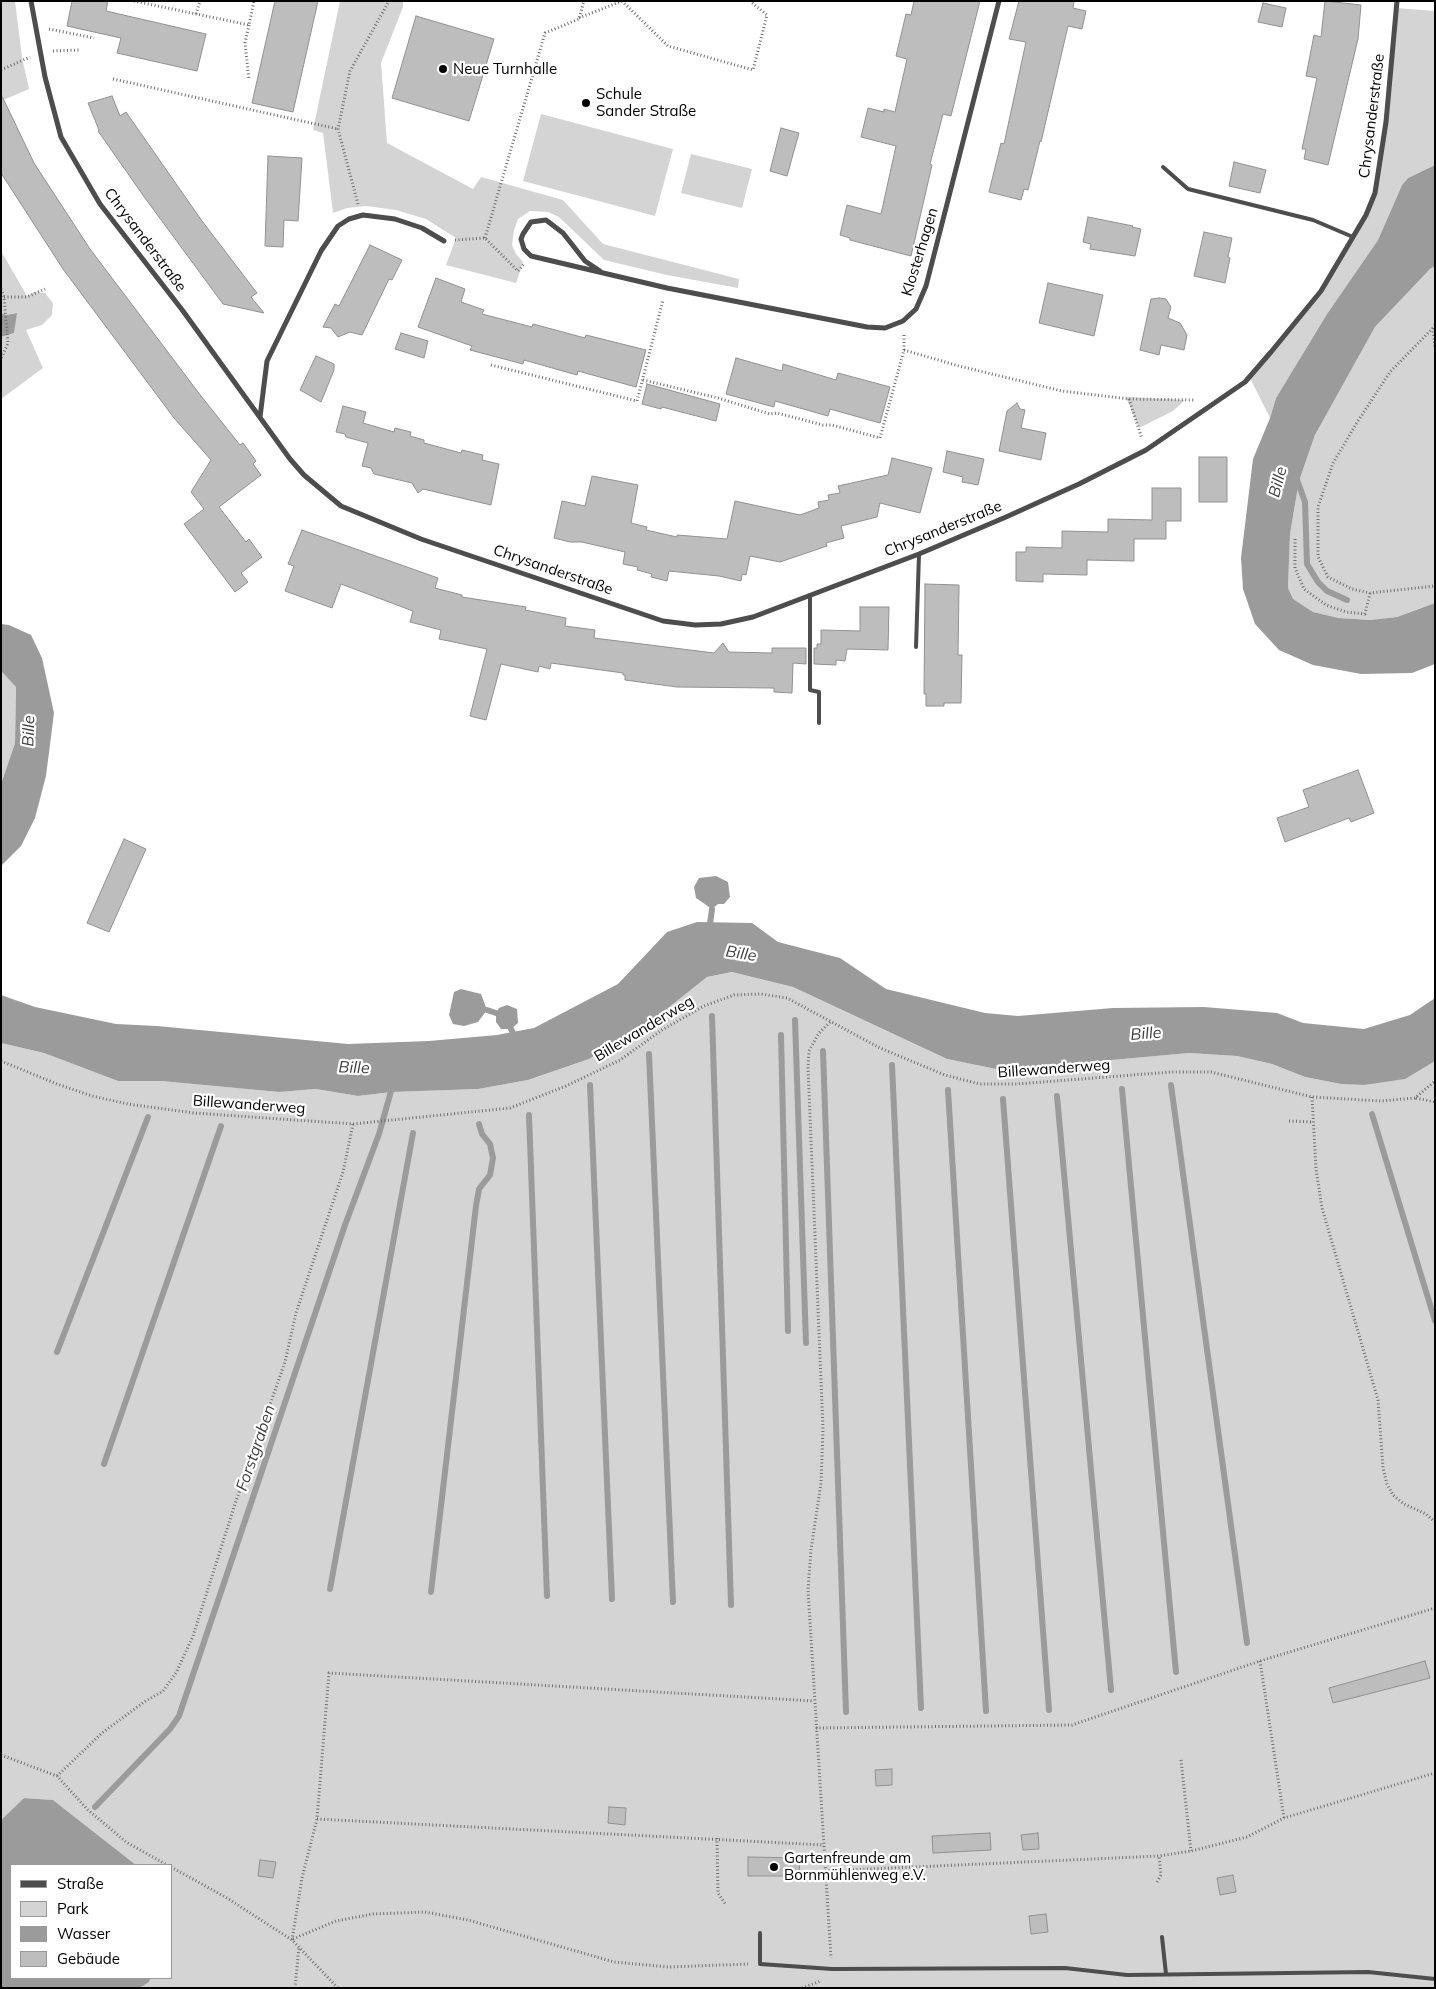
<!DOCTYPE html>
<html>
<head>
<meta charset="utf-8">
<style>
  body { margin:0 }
  #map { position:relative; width:1436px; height:1989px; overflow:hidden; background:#fff; font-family:Mulish,sans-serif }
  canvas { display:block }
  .frame { position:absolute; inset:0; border:2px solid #000; pointer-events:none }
  .legend { position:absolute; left:10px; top:1864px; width:162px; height:115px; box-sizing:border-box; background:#fff; border:1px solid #999; margin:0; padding:6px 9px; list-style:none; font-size:15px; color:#000 }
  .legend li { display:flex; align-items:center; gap:10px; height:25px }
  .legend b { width:25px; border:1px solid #999 }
</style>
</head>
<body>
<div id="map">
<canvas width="1436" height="1989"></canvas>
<div class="frame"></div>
<ul class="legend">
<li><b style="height:6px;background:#4d4d4d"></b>Straße</li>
<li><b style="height:14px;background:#d4d4d4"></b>Park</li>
<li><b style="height:14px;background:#9b9b9b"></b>Wasser</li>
<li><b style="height:14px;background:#bdbdbd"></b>Gebäude</li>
</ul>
</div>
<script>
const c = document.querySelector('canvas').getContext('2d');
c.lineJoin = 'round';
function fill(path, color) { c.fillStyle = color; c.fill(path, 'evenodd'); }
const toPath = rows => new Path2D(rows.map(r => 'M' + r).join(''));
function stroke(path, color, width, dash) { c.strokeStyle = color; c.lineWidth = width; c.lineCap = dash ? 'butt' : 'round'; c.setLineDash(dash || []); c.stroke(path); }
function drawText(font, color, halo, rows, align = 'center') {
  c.font = font + ' Mulish,sans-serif'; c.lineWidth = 4.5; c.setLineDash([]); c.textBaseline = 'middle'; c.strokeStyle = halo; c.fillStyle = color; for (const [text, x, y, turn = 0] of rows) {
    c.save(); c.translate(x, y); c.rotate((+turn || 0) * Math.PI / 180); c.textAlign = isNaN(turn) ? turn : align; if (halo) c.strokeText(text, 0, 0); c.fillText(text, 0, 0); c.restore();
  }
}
fill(toPath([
  [1,1,15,1,22,57,29,89,1,101],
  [340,1,403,1,403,7,381,63,387,143,473,189,481,177,563,200,603,244,739,279,738,288,667,275,604,260,559,217,548,212,530,211,518,219,514,230,512,245,516,254,523,262,516,283,446,265,456,238,426,219,396,210,366,206,347,208,333,213,323,133,313,130],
  [1396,8,1435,11,1435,165,1408,178,1402,185,1378,240,1327,314,1276,398,1270,418,1249,376,1309,306,1366,215,1375,193,1386,122],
  [541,114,673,149,655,216,523,181],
  [691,154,752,169,742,208,681,193],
  [1,251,27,296,34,292,45,293,53,303,52,315,42,325,26,330,43,368,1,399,1,337,14,333,16,313,6,315,1,313],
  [1435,266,1435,603,1397,617,1370,620,1339,618,1313,612,1292,599,1288,588,1290,534,1299,481,1315,435,1375,327,1430,269],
  [1126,397,1185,400,1173,411,1139,428],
  [1,671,16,687,15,743,1,784],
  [732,972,793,987,947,1059,1001,1070,1189,1053,1237,1056,1272,1064,1305,1077,1341,1084,1364,1085,1435,1061,1435,1988,140,1988,149,1982,151,1978,171,1978,171,1865,136,1865,53,1800,24,1798,1,1820,1,1043,44,1053,118,1081,161,1081,279,1092,316,1089,358,1096,392,1092,478,1089,528,1080,589,1059,648,1024,707,977]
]), '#d4d4d4');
fill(toPath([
  [1435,165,1435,266,1430,269,1375,327,1315,435,1299,481,1290,534,1288,588,1293,599,1313,612,1339,618,1370,620,1397,617,1435,603,1435,664,1412,673,1361,674,1313,665,1279,650,1255,624,1243,589,1241,558,1253,459,1270,418,1276,398,1327,314,1378,240,1402,185,1408,178],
  [1,313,6,315,17,313,14,333,1,337],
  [1,624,9,625,31,635,42,658,54,713,46,776,35,818,21,846,1,866,1,784,15,743,16,687,1,671],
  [716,876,728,882,730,897,724,904,718,904,712,909,696,898,694,887,699,878],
  [697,922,752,923,778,942,840,958,886,989,985,1013,1018,1016,1113,1008,1204,1007,1277,1013,1303,1023,1364,1029,1410,1015,1435,998,1435,1061,1405,1079,1364,1085,1341,1084,1305,1077,1272,1064,1237,1056,1189,1053,1001,1070,947,1059,793,987,732,972,707,977,648,1024,589,1059,528,1080,478,1089,392,1092,358,1096,316,1089,279,1092,161,1081,118,1081,44,1053,1,1043,1,995,35,1007,116,1024,157,1026,348,1044,429,1041,497,1035,534,1028,618,984,667,932],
  [461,989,481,994,487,1010,478,1022,464,1026,453,1024,449,1015,454,992],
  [507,1005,517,1009,518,1023,511,1029,501,1029,496,1022,496,1013,499,1008],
  [24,1798,53,1800,136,1865,11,1865,11,1978,151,1978,149,1982,140,1988,1,1988,1,1820]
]), '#9b9b9b');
stroke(toPath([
  [1295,474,1305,502,1307,564,1318,582,1327,591,1347,600],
  [710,924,712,909],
  [487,1010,496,1013],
  [712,1016,731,1605],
  [795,1020,806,1343],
  [511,1029,513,1033],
  [781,1035,788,1331],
  [823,1051,846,1712],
  [649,1054,673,1602],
  [892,1065,921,1708],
  [590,1085,612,1599],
  [1171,1085,1247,1643],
  [1122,1089,1176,1672],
  [948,1090,986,1711],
  [1057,1096,1111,1690],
  [1003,1099,1049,1710],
  [1372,1114,1435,1321],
  [529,1115,547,1596],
  [57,1352,148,1117],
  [104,1464,221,1126],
  [330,1589,413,1133],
  [431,1592,476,1206,479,1189,490,1175,493,1158,490,1144,482,1134,479,1124],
  [95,1807,170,1729,179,1716,345,1225,379,1134,393,1084]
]), '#9b9b9b', 6);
const building = toPath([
  [72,1,108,1,106,11,206,34,197,71,117,53,121,38,67,26,72,1],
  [275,1,318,1,293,112,252,103,275,1],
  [914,1,980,1,951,116,943,114,930,164,932,165,911,256,850,240,850,238,840,235,847,205,881,214,896,146,861,137,868,108,884,112,884,109,895,112,907,59,896,56,906,14,911,15,914,1],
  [1019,1,1074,1,1073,8,1086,11,1082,29,1068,26,1041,142,1040,141,1028,190,1024,189,1021,200,989,192,1001,143,1004,144,1026,42,1009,39,1019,1],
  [1325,1,1361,5,1358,39,1328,165,1304,159,1306,149,1302,149,1317,78,1306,76,1314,35,1321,37,1325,1],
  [1263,3,1286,8,1282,27,1258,22,1263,3],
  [416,16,494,39,469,121,392,98,416,16],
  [1,94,34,163,90,249,201,396,240,445,243,443,256,461,253,464,261,475,219,507,246,542,249,539,262,557,241,573,248,582,235,592,184,524,204,509,191,492,211,460,174,418,63,269,1,173,1,94],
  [112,96,120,116,126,112,202,221,257,293,251,297,264,313,223,304,145,198,98,131,99,130,88,103,112,96],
  [781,128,799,133,787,176,770,171,781,128],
  [268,156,302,158,298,221,284,220,283,247,265,246,268,156],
  [1234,162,1266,170,1260,193,1229,186,1234,162],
  [1088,217,1133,226,1132,227,1141,229,1135,256,1090,249,1091,244,1083,242,1088,217],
  [1204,232,1232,238,1228,257,1230,258,1225,283,1194,276,1204,232],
  [370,245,402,260,392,280,389,279,362,335,350,332,338,337,331,328,323,327,335,304,339,306,370,245],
  [436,278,465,289,461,302,484,310,482,314,532,327,533,324,585,338,586,335,646,350,636,387,578,371,577,375,524,360,523,364,470,350,472,346,418,327,436,278],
  [1048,283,1103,295,1094,336,1039,323,1048,283],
  [1159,298,1166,299,1171,307,1168,318,1180,323,1187,335,1184,350,1161,345,1159,355,1140,350,1151,299,1159,298],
  [401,333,428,341,424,358,395,349,401,333],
  [316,356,334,364,334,370,321,402,300,390,316,356],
  [736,358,782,371,783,364,836,380,838,373,890,387,880,423,830,409,828,416,775,401,774,407,726,394,736,358],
  [647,384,720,404,716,421,662,407,661,409,642,404,647,384],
  [1017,403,1020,409,1025,410,1021,428,1046,433,1041,460,999,451,1007,411,1017,403],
  [343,406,366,412,363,423,394,432,395,428,411,432,410,436,424,440,424,443,461,453,462,450,483,455,482,460,499,464,491,505,423,489,418,493,412,483,374,474,371,468,362,466,368,443,346,437,345,434,336,432,343,406],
  [947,451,984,459,978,485,962,482,963,477,943,472,947,451],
  [1199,457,1227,457,1227,502,1199,502,1199,457],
  [892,458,932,468,920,513,880,503,877,517,841,526,844,538,826,543,827,546,780,562,750,556,746,575,742,574,741,581,719,576,669,571,667,581,651,577,652,574,637,570,638,567,623,564,625,552,582,542,570,542,554,538,562,501,585,506,592,476,638,485,631,523,647,527,646,530,677,537,677,535,727,539,735,501,800,515,819,508,818,502,829,500,828,495,840,493,838,486,888,475,892,458],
  [1152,488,1181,488,1181,521,1166,521,1166,539,1134,539,1134,561,1087,560,1087,575,1043,574,1043,582,1016,581,1016,552,1026,552,1026,547,1062,548,1062,531,1108,532,1108,519,1152,520,1152,488],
  [302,530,438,578,435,588,462,595,462,597,526,607,525,610,566,618,565,626,595,630,594,638,714,653,723,643,729,652,772,653,772,648,806,648,806,664,793,663,792,693,774,692,774,688,677,687,625,680,625,675,623,675,623,673,551,663,550,669,539,666,538,672,501,664,486,720,470,716,487,649,439,639,441,630,410,622,413,611,341,584,332,608,285,591,294,566,288,564,302,530],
  [925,584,959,585,958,655,962,655,961,703,944,703,944,706,926,706,926,694,924,694,925,584],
  [860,607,889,607,888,650,847,649,845,661,836,660,836,665,814,664,814,648,817,648,817,644,821,644,821,630,860,631,860,607],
  [1358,770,1374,813,1351,822,1349,818,1285,842,1277,818,1309,807,1303,790,1358,770],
  [124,839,146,849,109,932,87,923,124,839],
  [1425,1661,1430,1678,1333,1703,1329,1688,1425,1661],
  [892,1769,892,1785,876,1786,875,1770,892,1769],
  [609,1807,626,1808,625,1825,608,1823,609,1807],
  [990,1833,991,1850,933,1853,932,1836,990,1833],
  [1038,1833,1039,1849,1023,1850,1021,1835,1038,1833],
  [748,1857,800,1858,799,1876,748,1876,748,1857],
  [260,1860,276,1862,273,1878,258,1876,260,1860],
  [1233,1875,1236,1892,1220,1895,1217,1878,1233,1875],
  [1046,1914,1048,1932,1031,1934,1029,1916,1046,1914]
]);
fill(building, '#bdbdbd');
stroke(building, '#919191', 1);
stroke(toPath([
  [134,1,249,25,254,1],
  [622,1,668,46,753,70,767,15,750,1],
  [196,14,200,1],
  [579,18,622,1],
  [249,25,245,43,249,80],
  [49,29,94,38],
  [53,51,80,50],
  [1,70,30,57],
  [113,79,338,129],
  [358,204,338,129,350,71,389,1],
  [485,238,545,33,579,19,584,1],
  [455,240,485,238,518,271,524,264],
  [1,289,4,297,8,343,1,359],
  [4,297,27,297,45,289],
  [1435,325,1433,328,1435,349],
  [1433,328,1390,372,1358,421,1333,463,1318,507,1318,557,1328,577,1352,589,1370,593,1435,586],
  [904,350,959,366,1062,391,1129,399,1195,400],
  [491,365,637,401,663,300],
  [643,380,718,398,770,414,777,413,823,425,832,425,880,438,904,350,904,335],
  [1129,399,1142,439],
  [1295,539,1295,568,1304,589,1326,605,1346,612,1365,614,1370,593],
  [830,1022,819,1033,809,1051,808,1067,823,1429,821,1483,811,1550,808,1590,831,1958],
  [1,1061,57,1084,92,1096,128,1104,194,1113,353,1124,510,1108,566,1086,620,1060,662,1030,704,1006,734,995,761,994,787,998,880,1048,945,1075,980,1084,1017,1084,1171,1072,1211,1072,1312,1097,1381,1101,1415,1098,1435,1081],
  [1312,1097,1316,1169,1322,1208,1378,1400,1383,1468,1387,1484,1393,1495,1404,1504,1426,1514,1435,1522],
  [1416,1098,1435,1102],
  [1289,1121,1313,1122],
  [1260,1661,1284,1818],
  [816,1728,1072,1725,1260,1661,1435,1608],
  [1,1755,57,1776,88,1810,126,1842,167,1865],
  [1181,1760,1191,1851],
  [57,1776,102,1733,144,1702,163,1691,176,1673,193,1636,235,1504,285,1362,296,1313,343,1172,353,1124],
  [317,1819,824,1845],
  [717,1838,718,1893,726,1905],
  [171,1867,227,1898,292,1940,338,1988],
  [825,1871,1159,1856,1191,1851,1247,1837,1284,1818,1435,1773],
  [1157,1882,1161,1875,1159,1856],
  [293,1939,336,1921,373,1914,425,1912,468,1920,614,1962,668,1967,748,1964],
  [292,1940,302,1878,317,1819,329,1673,814,1701],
  [295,1988,299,1947],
  [802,1988,821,1981]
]), '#6f6f6f', 3, [1, 2.5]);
stroke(toPath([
  [1163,167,1188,189,1313,220,1353,237],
  [810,595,810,690,819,692,819,723],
  [916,647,919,554],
  [760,1933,760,1964,832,1969,1065,1968,1127,1975,1368,1972,1435,1979],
  [1162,1937,1166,1974]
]), '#4d4d4d', 4);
stroke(toPath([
  [31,1,45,77,61,137,100,204,183,311,290,459,304,475,341,506,421,539,663,621,695,625,721,624,753,617,919,554,1006,517,1079,484,1146,450,1245,382,1271,352,1321,291,1366,215,1375,193,1386,122,1397,1],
  [600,271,585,261,563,233,546,220,531,222,523,234,521,239,524,249,531,256,667,288,867,327,885,328,903,321,916,309,926,286,999,1],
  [260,417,267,361,321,251,338,226,349,219,363,215,395,219,422,228,444,241]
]), '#4d4d4d', 5);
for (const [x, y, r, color] of [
  [443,69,5,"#000"],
  [586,103,5,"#000"],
  [774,1867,5,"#000"]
]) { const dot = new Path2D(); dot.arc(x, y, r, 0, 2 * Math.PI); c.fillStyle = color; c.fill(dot); stroke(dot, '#fff', 2); }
drawText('15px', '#000', '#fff', [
  ["Neue Turnhalle",453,69],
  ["Schule",596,94],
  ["Sander Straße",596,111],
  ["Gartenfreunde am",784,1858],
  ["Bornmühlenweg e.V.",784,1875]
], 'left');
drawText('15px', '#000', '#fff', [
  ["Chrysanderstraße",1372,116,-83],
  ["Chrysanderstraße",145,240,53],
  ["Klosterhagen",920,252,-73],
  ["Chrysanderstraße",943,529,-22],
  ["Chrysanderstraße",553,570,19],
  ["Billewanderweg",644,1029,-31],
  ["Billewanderweg",1054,1069,-4],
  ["Billewanderweg",249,1105,4]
]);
drawText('italic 16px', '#3c3c3c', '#fff', [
  ["Bille",1278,482,-75],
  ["Bille",29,731,-88],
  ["Bille",741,954,9],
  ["Bille",1146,1034,-4],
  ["Bille",354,1068,2],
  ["Forstgraben",256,1448,-71]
]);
</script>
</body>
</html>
